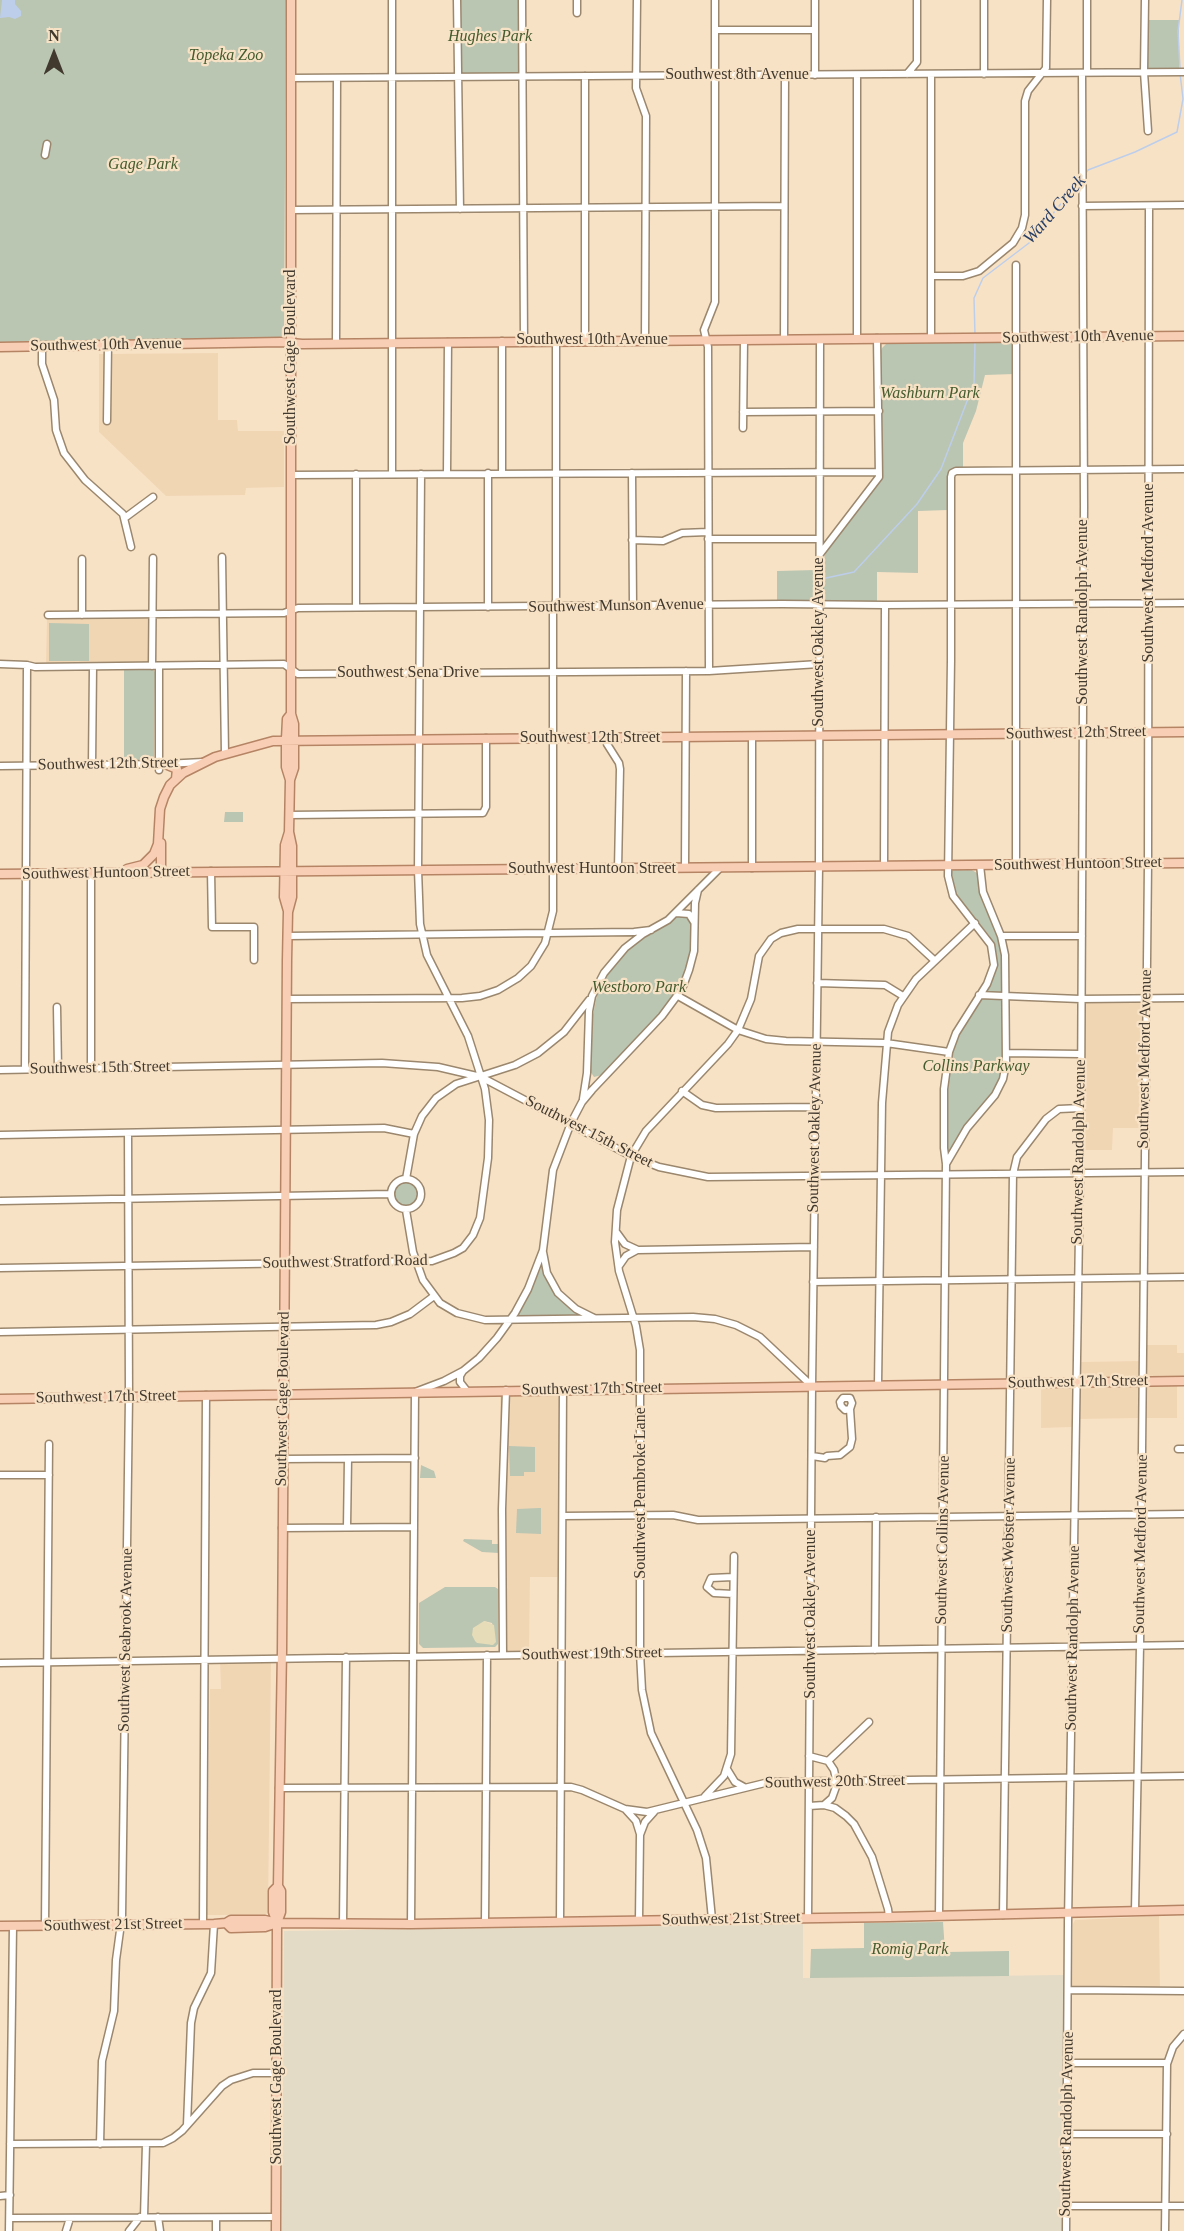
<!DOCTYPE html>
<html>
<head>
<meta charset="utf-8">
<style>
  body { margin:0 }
  #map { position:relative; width:1184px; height:2231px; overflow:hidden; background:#f8e2c6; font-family:"Times New Roman",serif }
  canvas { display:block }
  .north { position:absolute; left:24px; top:24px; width:60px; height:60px; -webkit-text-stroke:4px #f8e2c6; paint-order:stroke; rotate:0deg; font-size:16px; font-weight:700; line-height:24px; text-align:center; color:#41392e }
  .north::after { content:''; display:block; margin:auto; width:21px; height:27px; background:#41392e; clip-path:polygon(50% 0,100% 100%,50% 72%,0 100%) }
</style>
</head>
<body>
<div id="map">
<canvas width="1184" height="2231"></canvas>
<div class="north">N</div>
</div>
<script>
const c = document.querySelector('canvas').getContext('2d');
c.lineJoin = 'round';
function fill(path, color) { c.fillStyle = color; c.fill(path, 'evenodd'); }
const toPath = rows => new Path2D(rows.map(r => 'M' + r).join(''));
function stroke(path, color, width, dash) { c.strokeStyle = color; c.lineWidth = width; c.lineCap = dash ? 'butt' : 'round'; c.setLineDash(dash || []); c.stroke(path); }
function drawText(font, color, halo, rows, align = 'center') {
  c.font = font + ' "Times New Roman",serif'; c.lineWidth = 4.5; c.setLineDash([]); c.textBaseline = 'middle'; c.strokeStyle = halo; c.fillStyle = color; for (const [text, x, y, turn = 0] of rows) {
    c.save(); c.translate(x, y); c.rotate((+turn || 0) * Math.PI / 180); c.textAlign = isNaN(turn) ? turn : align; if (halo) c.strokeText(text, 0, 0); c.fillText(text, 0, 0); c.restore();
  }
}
fill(toPath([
  [218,353,218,420,237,420,238,431,284,431,284,487,246,488,245,495,166,496,99,432,99,354],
  [47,617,149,617,148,661,146,663,46,665],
  [1086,1001,1140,1001,1143,1003,1142,1128,1113,1128,1112,1150,1081,1150,1084,1002],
  [1145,1345,1177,1345,1177,1353,1184,1353,1184,1378,1145,1377],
  [1140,1361,1139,1375,1136,1379,1080,1379,1079,1377,1079,1362],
  [1177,1384,1177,1418,1145,1418,1146,1385],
  [1139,1385,1140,1418,1078,1419,1079,1387,1081,1386],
  [1041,1386,1072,1387,1073,1427,1041,1428],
  [560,1393,559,1577,530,1577,529,1651,500,1652,500,1395],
  [220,1661,271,1662,268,1912,265,1915,207,1915,210,1689,221,1689],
  [1159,1916,1160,1988,1072,1986,1073,1924,1075,1920]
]), '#f1d6b4');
fill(toPath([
  [801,1924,803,1924,803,1978,1064,1975,1063,2231,282,2231,284,1931]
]), '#e4dbc6');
fill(toPath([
  [0,0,286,0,284,335,280,337,0,343],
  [460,0,520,0,520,73,461,74],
  [1144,20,1179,20,1179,68,1144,68],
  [945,341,1013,342,1014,374,985,375,976,411,963,443,963,469,953,469,948,473,948,510,918,511,918,573,877,572,877,602,823,601,821,567,826,552,883,478,881,464,880,354,882,348,888,342],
  [816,570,815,600,777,601,777,571],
  [49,623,89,624,89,661,49,661],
  [124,669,153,669,155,672,154,760,124,761],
  [225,812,243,812,243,822,224,822],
  [954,869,970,869,977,873,983,900,999,938,1003,968,1003,1061,1000,1079,993,1095,949,1155,946,1155,947,1091,952,1052,959,1032,972,1008,991,983,996,968,996,959,989,935,954,893,950,873],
  [679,915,686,915,691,920,690,952,680,986,663,1011,602,1075,594,1077,590,1071,590,1030,597,995,606,976,628,949],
  '393 1194a13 13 0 1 1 26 0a13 13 0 1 1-26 0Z',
  [542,1266,553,1291,561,1300,577,1313,577,1315,524,1317,518,1315],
  [509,1446,535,1447,535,1472,524,1472,524,1476,510,1476],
  [421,1465,434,1471,436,1478,420,1478],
  [539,1508,541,1508,541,1534,516,1533,517,1509],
  [464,1539,492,1540,492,1544,499,1544,499,1553,482,1552,463,1541],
  [445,1587,495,1587,498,1589,498,1644,495,1647,423,1648,419,1644,419,1603],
  [484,1621,492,1623,495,1640,491,1645],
  [943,1922,945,1952,1009,1951,1009,1976,810,1978,811,1949,864,1948,864,1923]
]), '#bac5b2');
fill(toPath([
  [484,1621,494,1625,496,1642,493,1645,477,1643,475,1641,472,1635,473,1628]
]), '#e6dcb7');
fill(toPath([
  [2,0,15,0,15,4,21,11,21,16,15,19,9,17,0,18]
]), '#bdceeb');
stroke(toPath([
  [1180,68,1178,31,1182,0],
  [1084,175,1088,170,1135,152,1177,132,1183,99,1180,73],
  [975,335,974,298,983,278,1029,243,1081,179],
  [826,578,854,572,917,504,941,469,974,383,975,342]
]), '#bdceeb', 1.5);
const minor = toPath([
  [392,0,392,474],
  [457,0,460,209],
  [522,0,524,341],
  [577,0,577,13],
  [637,0,636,88,646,116,645,340],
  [1145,0,1144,72,1148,131],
  [715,30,815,30],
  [1087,72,1087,0],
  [907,74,917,62,917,0],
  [931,74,931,338],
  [984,74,984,0],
  [815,75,815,0],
  [857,75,857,338],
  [585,76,585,341],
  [291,78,1184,72],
  [45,155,47,144],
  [1082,206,1184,205],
  [291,210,784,206],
  [1016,265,1016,865],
  [931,276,963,276,979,271,1013,243,1022,228,1025,215,1025,101,1028,91,1046,68,1047,0],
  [784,339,785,75],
  [502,341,502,473],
  [336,343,337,78],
  [42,346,42,364,54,400,56,430,64,453,85,480,123,514,131,547],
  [743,412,879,411],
  [107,421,108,345],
  [743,428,744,340],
  [447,473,448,342],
  [488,473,488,607],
  [632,473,633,605],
  [356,474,356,607],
  [291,475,878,472],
  [126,517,153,497],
  [708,539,819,539],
  [632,540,663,541,682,533,708,532],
  [820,554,879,477,877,338],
  [222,557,225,754],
  [48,615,284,613,298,608,782,604,885,605,1184,603],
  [82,615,82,559],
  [0,664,27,665,35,667,284,664,298,674,709,671,819,664],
  [152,666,153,558],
  [709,671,708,347,704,330,715,302,715,0],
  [607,737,607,744,619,763,620,769,618,869],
  [92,765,93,667],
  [0,766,165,764,203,762],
  [159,770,159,666],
  [289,815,483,813,486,807,486,738],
  [884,866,885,605],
  [685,868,686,671],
  [752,868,752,736],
  [211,871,212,927,254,927,254,960],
  [676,913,689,914,694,922],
  [288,936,634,932,651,930],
  [1001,936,1082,936],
  [817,983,885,985,903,996],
  [979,995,1080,999,1184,998],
  [678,996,738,1030,766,1039,786,1041,886,1043,949,1052],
  [287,999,462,998,480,996,498,990,518,978,531,966,545,943,553,911,553,613,556,600,556,341],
  [57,1007,58,1069],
  [1006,1053,1080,1054],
  [91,1068,91,874],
  [25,1069,27,665],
  [0,1070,382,1063,438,1067,481,1077,631,1156,659,1167,708,1177,1184,1172],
  [682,1091,702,1105,716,1108,815,1107],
  [583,1099,587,1073,589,1011,592,996,604,973,625,948,643,934,668,920,720,868],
  [0,1135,384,1128,414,1134],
  [946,1164,967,1128,995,1095,1003,1079,1006,1063,1005,955,1001,936,983,892,980,865],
  [406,1179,414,1134,422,1116,436,1098,456,1084,515,1065,538,1053,564,1032,589,1000],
  '391 1194a15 15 0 1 1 30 0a15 15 0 1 1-30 0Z',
  [0,1201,391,1194],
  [406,1210,413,1252,423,1280,440,1303,457,1313,485,1320,693,1317,715,1319,736,1325,760,1337,812,1386],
  [617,1233,625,1244,638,1250,814,1247],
  [543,1252,547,1273,558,1293,576,1309,594,1318],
  [619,1266,626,1256,637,1250],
  [0,1268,432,1261,454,1253,463,1248,473,1235,480,1218,488,1158,489,1120,485,1089,468,1036,427,955,420,924,418,870,421,474],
  [813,1282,1184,1277],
  [0,1332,376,1325,391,1322,410,1314,434,1296],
  [463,1371,460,1376,460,1382,467,1391],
  [878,1385,882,1103,888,1032,898,1005,916,979,975,923],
  [1178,1449,1184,1449],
  [812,1456,825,1458,827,1456,840,1455,850,1447,852,1439,850,1409,852,1403,850,1398,843,1398,840,1402,841,1406,845,1410,850,1409],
  [283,1459,415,1458],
  [0,1475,49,1475],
  [563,1516,673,1515,698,1520,1184,1514],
  [347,1527,348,1459],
  [282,1528,414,1527],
  [733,1594,714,1593,707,1587,711,1578,733,1577],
  [875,1650,876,1517],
  [503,1655,502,1509,506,1390],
  [0,1663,1184,1645],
  [809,1756,828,1761,869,1722],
  [727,1769,735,1782,744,1787],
  [279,1788,571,1787,582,1790,625,1809,647,1812,769,1782,1184,1776],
  [705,1796,724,1776,731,1754,734,1556],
  [824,1805,832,1798,837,1784,834,1770,828,1761],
  [809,1806,824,1805,835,1808,846,1816,854,1824,872,1857,888,1909,889,1917],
  [626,1810,636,1821,640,1834],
  [1135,1911,1140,1646,1148,864,1149,206],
  [1003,1915,1013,1174,1017,1157,1046,1119,1059,1109,1081,1108],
  [939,1916,946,1164,944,1148,944,1089,949,1052,956,1033,987,984,994,965,991,945,953,896,948,876,951,660,951,477,952,473,956,471,1184,469],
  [808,1918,812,1386,819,867,820,339],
  [712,1919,706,1858,697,1830,651,1733,642,1690,640,1653,640,1350,636,1326,619,1271,615,1242,617,1210,631,1156,646,1131,728,1044,738,1030,751,999,759,956,771,939,781,933,798,929,884,929,908,936,934,960],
  [639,1920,640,1835,645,1822,654,1812],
  [560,1922,563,1390],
  [343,1923,346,1657],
  [485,1923,487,1655],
  [203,1924,206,1395],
  [411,1924,415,1392,444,1381,463,1371,479,1358,497,1338,515,1313,528,1289,543,1250,553,1170,571,1123,582,1102,592,1090,662,1016,682,989,689,970,694,951,695,903,698,890],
  [45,1926,49,1444],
  [1069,1990,1184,1991],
  [1068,2063,1167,2063],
  [187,2125,191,2023,194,2008,211,1973,214,1924],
  [1067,2134,1167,2134],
  [10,2144,163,2143,173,2138,182,2131,222,2086,231,2080,253,2073,277,2073],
  [100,2144,102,2061,114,2011,116,1960,122,1916,129,1397,128,1133],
  [0,2196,10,2195],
  [1067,2206,1184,2206],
  [144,2217,146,2144],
  [158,2217,160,2231],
  [10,2218,276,2217],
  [216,2218,216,2231],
  [9,2231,13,1926],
  [66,2231,70,2218],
  [129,2231,140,2217],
  [1066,2231,1068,1922,1081,1108,1084,506,1082,73],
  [1165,2231,1167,2064,1173,2047,1184,2034]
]);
const major = toPath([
  [0,347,281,342,302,344,1184,336],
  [165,764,177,769,176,779],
  [290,780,294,768,294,724,291,714,291,0],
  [161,843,161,872],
  [127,869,143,865,154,854,158,844,160,809,164,797,170,785,183,773,215,757,273,741,1184,732],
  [0,874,1184,863],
  [288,911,284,897,285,845,289,832],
  [0,1399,1184,1381],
  [226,1923,231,1928,265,1927,277,1923,411,1924,889,1917,1184,1910],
  [277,1923,281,1912,281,1891,278,1886,282,1651,287,960,288,912,292,897,292,846,289,832,290,780,286,767,286,739,287,719,291,714],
  [0,1926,214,1924,226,1923,231,1920,265,1920,277,1923],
  [276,2231,277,1923,273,1912,273,1891,278,1886]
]);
stroke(minor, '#9b876d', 9);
stroke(major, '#b58465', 11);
stroke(minor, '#fff', 6);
stroke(major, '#f8ceb4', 8);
drawText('italic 16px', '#435b2e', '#f8e2c6', [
  ["Hughes Park",490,37],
  ["Topeka Zoo",226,56],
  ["Gage Park",143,165],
  ["Washburn Park",930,394],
  ["Westboro Park",639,988],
  ["Collins Parkway",976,1067],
  ["Romig Park",910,1950]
]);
drawText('16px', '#41392e', '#f8e2c6', [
  ["Southwest 8th Avenue",737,75],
  ["Southwest 10th Avenue",1078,337,-1],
  ["Southwest 10th Avenue",592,340],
  ["Southwest 10th Avenue",106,345,-1],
  ["Southwest Gage Boulevard",291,357,-90],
  ["Southwest Medford Avenue",1149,573,-90],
  ["Southwest Munson Avenue",616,606,-1],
  ["Southwest Randolph Avenue",1083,612,-90],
  ["Southwest Oakley Avenue",819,642,-90],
  ["Southwest Sena Drive",408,673],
  ["Southwest 12th Street",1076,733,-1],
  ["Southwest 12th Street",590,738],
  ["Southwest 12th Street",108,764,-1],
  ["Southwest Huntoon Street",1078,864,-1],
  ["Southwest Huntoon Street",592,869],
  ["Southwest Huntoon Street",106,873,-1],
  ["Southwest Medford Avenue",1145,1059,-89],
  ["Southwest 15th Street",100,1068,-1],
  ["Southwest Oakley Avenue",815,1128,-89],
  ["Southwest 15th Street",589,1132,27],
  ["Southwest Randolph Avenue",1079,1152,-89],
  ["Southwest Stratford Road",345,1262,-1],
  ["Southwest 17th Street",1078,1382,-1],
  ["Southwest 17th Street",592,1389,-1],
  ["Southwest 17th Street",106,1397,-1],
  ["Southwest Gage Boulevard",283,1399,-89],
  ["Southwest Pembroke Lane",641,1493,-90],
  ["Southwest Collins Avenue",943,1540,-89],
  ["Southwest Medford Avenue",1141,1544,-89],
  ["Southwest Webster Avenue",1009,1545,-89],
  ["Southwest Oakley Avenue",811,1614,-90],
  ["Southwest Randolph Avenue",1073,1638,-89],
  ["Southwest Seabrook Avenue",126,1640,-89],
  ["Southwest 19th Street",592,1654,-1],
  ["Southwest 20th Street",835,1782,-1],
  ["Southwest 21st Street",731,1919,-1],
  ["Southwest 21st Street",113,1925,-1],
  ["Southwest Gage Boulevard",277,2077,-90],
  ["Southwest Randolph Avenue",1067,2124,-89]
]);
drawText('italic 18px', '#283f66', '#f8e2c6', [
  ["Ward Creek",1055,210,-49]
]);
</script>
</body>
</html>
